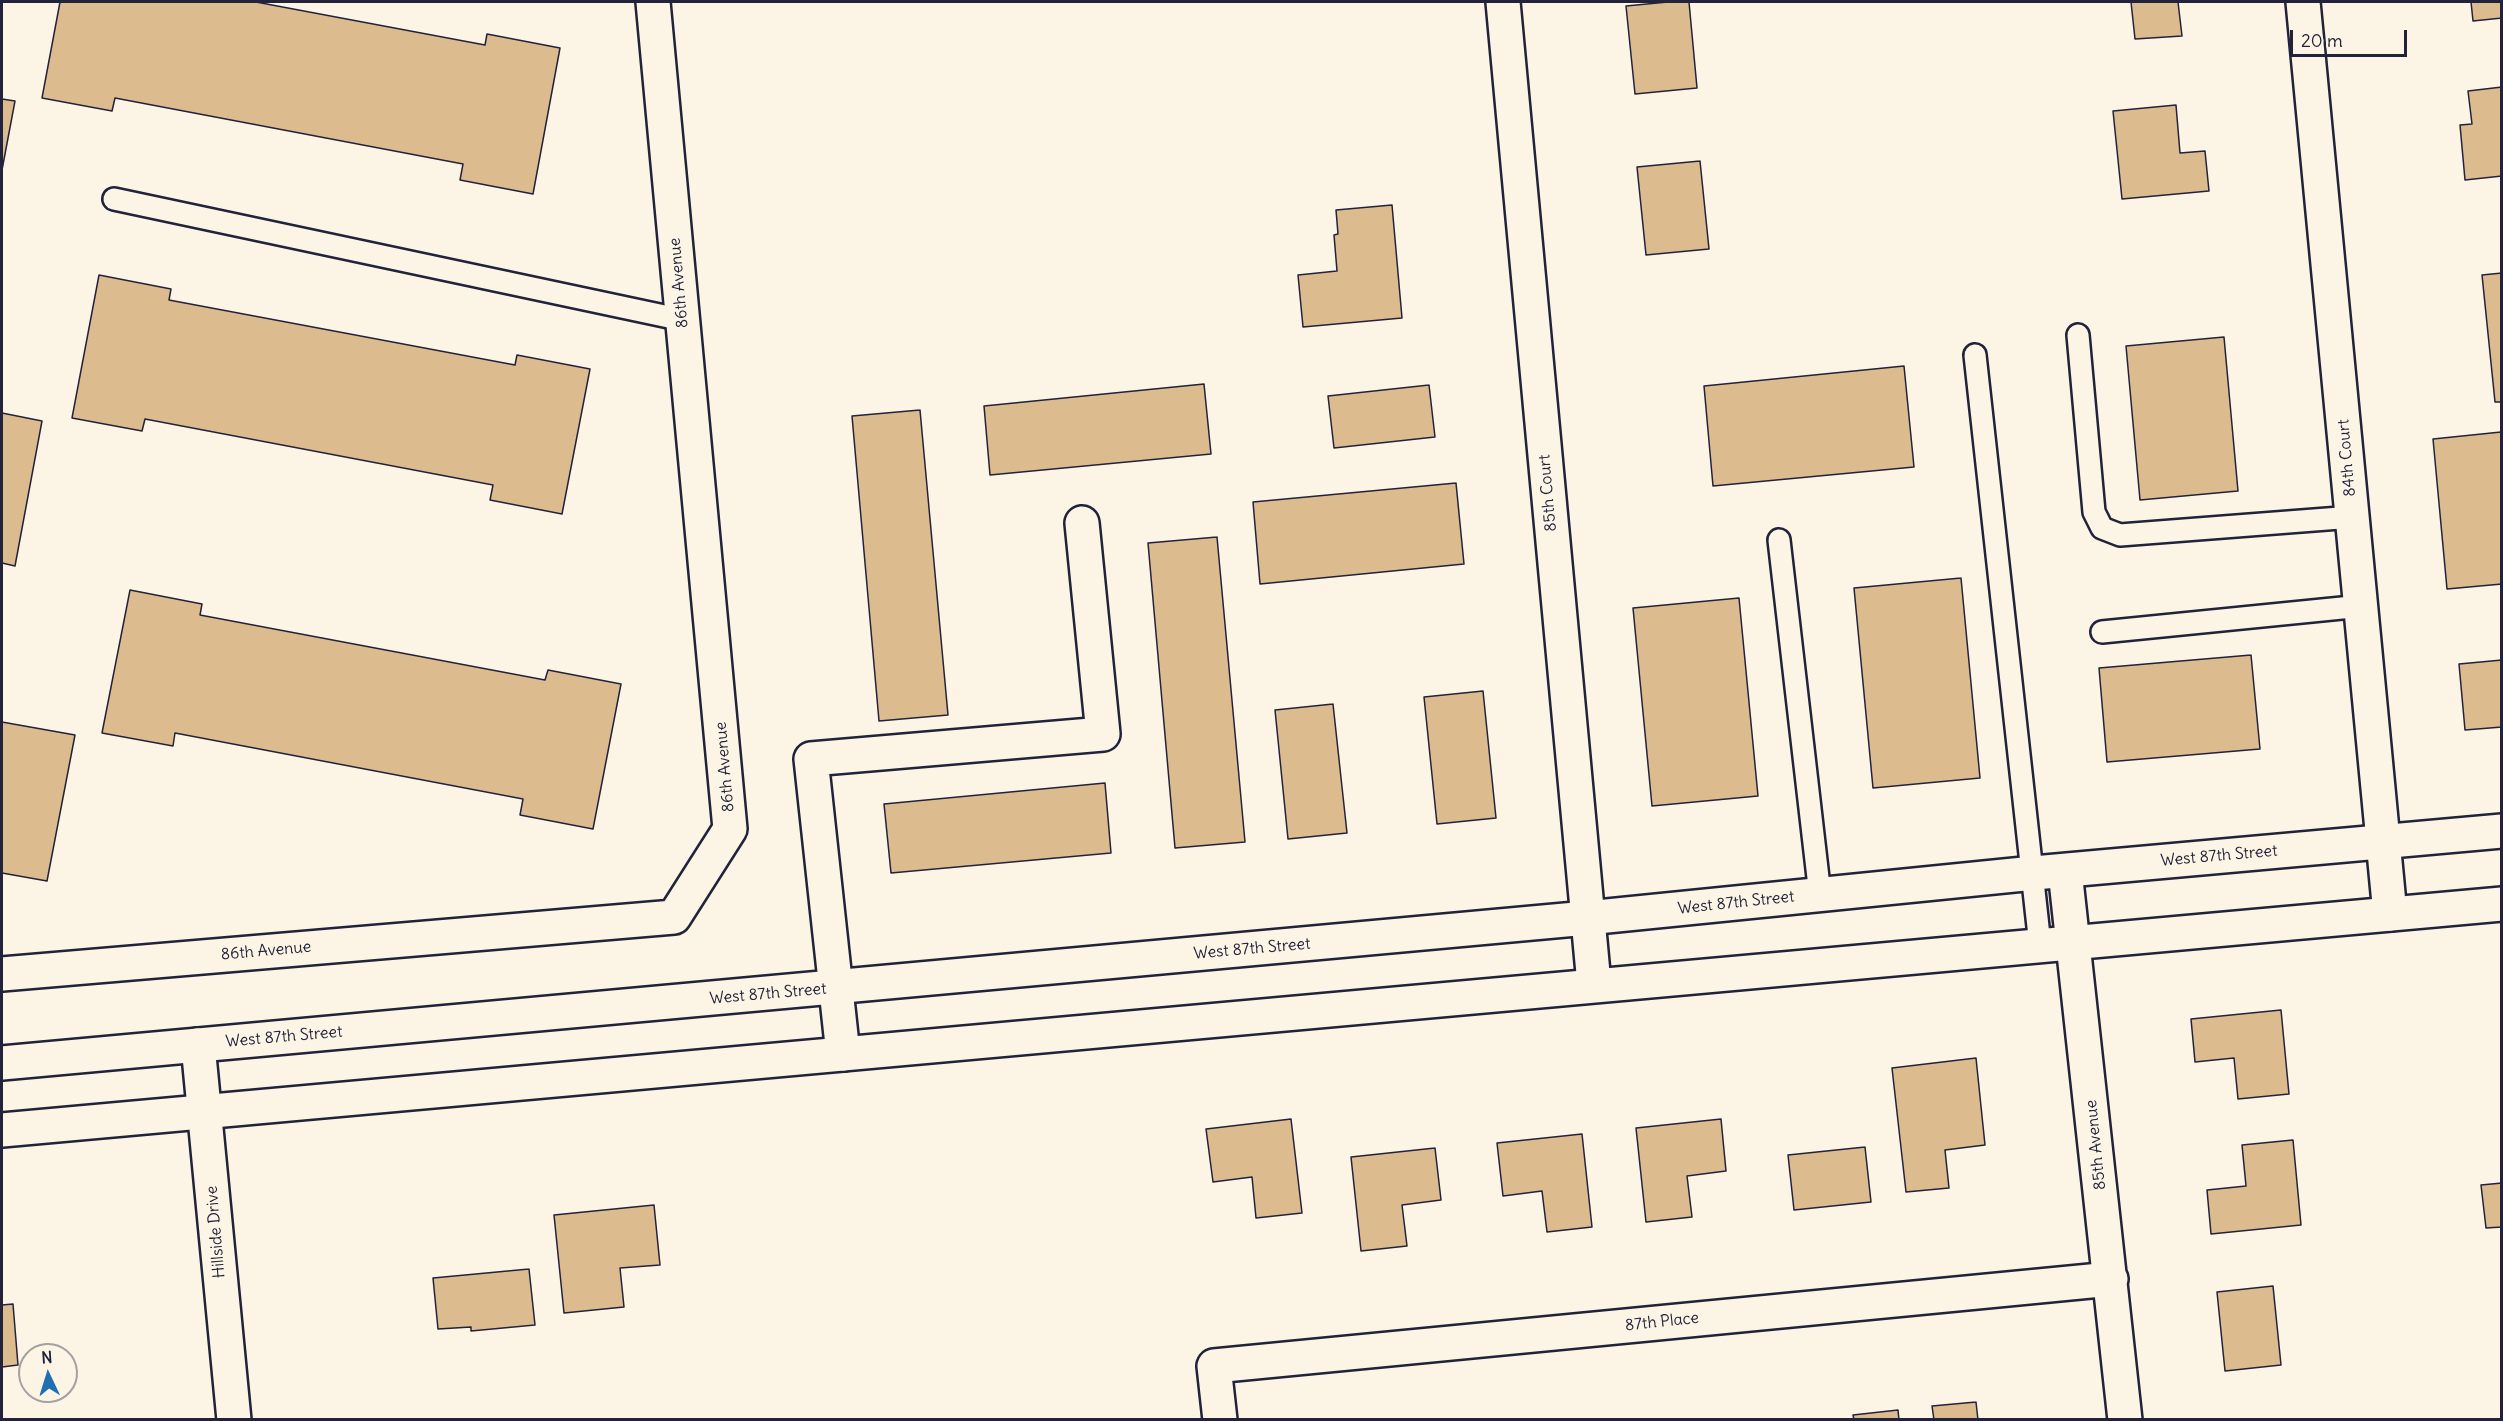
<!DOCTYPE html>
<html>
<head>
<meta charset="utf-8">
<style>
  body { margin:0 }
  #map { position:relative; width:2503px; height:1421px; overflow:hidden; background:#fcf5e5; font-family:Delius,sans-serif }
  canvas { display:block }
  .frame { position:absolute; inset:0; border:3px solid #22223b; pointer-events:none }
  .north { position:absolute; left:18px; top:1343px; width:60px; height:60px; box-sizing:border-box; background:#fcf5e5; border:2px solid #a5a1a1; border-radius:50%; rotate:356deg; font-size:16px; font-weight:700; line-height:24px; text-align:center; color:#22223b }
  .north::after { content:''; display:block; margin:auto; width:21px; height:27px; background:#1f6fb2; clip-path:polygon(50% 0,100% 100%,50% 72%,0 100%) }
  .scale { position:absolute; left:2290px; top:30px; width:117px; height:27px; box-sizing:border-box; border:3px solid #22223b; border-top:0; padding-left:8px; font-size:18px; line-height:21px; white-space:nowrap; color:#22223b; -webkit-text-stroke:4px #fcf5e5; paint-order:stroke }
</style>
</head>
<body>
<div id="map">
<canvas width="2503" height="1421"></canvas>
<div class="frame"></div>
<div class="north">N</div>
<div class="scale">20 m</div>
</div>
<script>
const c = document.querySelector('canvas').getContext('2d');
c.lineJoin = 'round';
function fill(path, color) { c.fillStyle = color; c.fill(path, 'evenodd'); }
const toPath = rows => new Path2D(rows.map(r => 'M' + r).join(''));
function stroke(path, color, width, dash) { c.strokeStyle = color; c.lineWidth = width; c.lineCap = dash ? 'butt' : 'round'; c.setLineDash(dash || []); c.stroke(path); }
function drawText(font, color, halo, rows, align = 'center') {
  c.font = font + ' Delius,sans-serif'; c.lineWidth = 4.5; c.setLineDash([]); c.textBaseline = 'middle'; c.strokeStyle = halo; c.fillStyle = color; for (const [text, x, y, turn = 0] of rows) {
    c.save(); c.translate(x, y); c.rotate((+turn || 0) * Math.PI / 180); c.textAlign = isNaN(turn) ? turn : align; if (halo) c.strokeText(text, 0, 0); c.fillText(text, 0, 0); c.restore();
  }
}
const building = toPath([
  [60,2,256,2,485,45,487,34,560,48,533,194,460,180,463,164,115,98,112,111,42,98,60,2],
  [1668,2,1689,2,1697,88,1635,94,1626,6,1668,2],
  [2131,2,2178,2,2182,36,2135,39,2131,2],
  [2471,2,2502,2,2502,18,2473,21,2471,2],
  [2502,87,2502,176,2465,180,2460,125,2472,124,2468,91,2502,87],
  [2,99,15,101,2,170,2,99],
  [2176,105,2180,153,2205,151,2209,191,2122,199,2113,111,2176,105],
  [1700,161,1709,249,1646,255,1637,167,1700,161],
  [1392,205,1402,318,1303,327,1298,275,1337,271,1334,235,1338,234,1336,210,1392,205],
  [2502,273,2502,402,2495,402,2482,275,2502,273],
  [99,275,171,289,169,300,515,365,517,355,590,369,562,514,490,500,493,485,145,419,142,431,72,418,99,275],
  [2224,337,2238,491,2140,500,2126,346,2224,337],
  [1904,366,1914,467,1713,486,1704,386,1904,366],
  [1204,384,1211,454,990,475,984,406,1204,384],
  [1429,385,1435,437,1334,448,1328,396,1429,385],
  [920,410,948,715,879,721,852,416,920,410],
  [2,413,42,421,15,566,2,563,2,413],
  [2501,432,2502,584,2447,589,2433,439,2501,432],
  [1456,483,1464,564,1260,584,1253,502,1456,483],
  [1217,537,1245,842,1175,848,1148,543,1217,537],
  [1961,578,1980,778,1873,788,1854,588,1961,578],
  [130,590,202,604,200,615,545,680,548,670,621,684,593,829,520,815,523,799,175,733,173,746,102,733,130,590],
  [1739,598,1758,796,1652,806,1633,608,1739,598],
  [2251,655,2260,749,2107,762,2099,668,2251,655],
  [2502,660,2502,727,2465,730,2459,664,2502,660],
  [1483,691,1496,818,1437,824,1424,697,1483,691],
  [1333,704,1347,833,1288,839,1275,710,1333,704],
  [2,722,75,735,47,881,2,873,2,722],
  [1105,783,1111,853,891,873,884,804,1105,783],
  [2281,1010,2289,1094,2238,1099,2234,1058,2195,1062,2191,1019,2281,1010],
  [1976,1058,1985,1145,1945,1150,1949,1188,1906,1192,1892,1068,1976,1058],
  [1291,1119,1302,1213,1256,1218,1252,1177,1213,1182,1206,1129,1291,1119],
  [1721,1119,1726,1171,1687,1176,1692,1217,1646,1222,1636,1128,1721,1119],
  [1582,1134,1592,1227,1547,1232,1542,1191,1503,1196,1497,1143,1582,1134],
  [2293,1140,2301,1225,2211,1234,2207,1190,2246,1186,2242,1145,2293,1140],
  [1865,1147,1871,1202,1794,1210,1788,1155,1865,1147],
  [1435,1148,1441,1200,1402,1205,1407,1246,1361,1251,1351,1157,1435,1148],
  [2502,1183,2502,1227,2486,1228,2481,1185,2502,1183],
  [654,1205,660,1265,620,1268,624,1307,564,1313,554,1215,654,1205],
  [529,1269,535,1325,471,1331,471,1327,438,1329,433,1278,529,1269],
  [2273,1286,2281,1365,2225,1371,2217,1292,2273,1286],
  [13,1304,18,1365,2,1367,2,1305,13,1304],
  [1976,1402,1978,1420,1934,1420,1932,1406,1976,1402],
  [1898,1410,1899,1420,1854,1420,1853,1415,1898,1410]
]);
fill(building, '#dcbb8e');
stroke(building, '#22223b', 1.5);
const service = toPath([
  [114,199,683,320],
  [2078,335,2094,512,2102,528,2120,535,2353,517],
  [1975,355,2040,945],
  [1779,540,1820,895],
  [2102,632,2362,606]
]);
const minor = toPath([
  [1503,2,1594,984],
  [2303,2,2390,914],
  [2065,871,2125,1420],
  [2,974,674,917,730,829,653,2],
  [198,1045,234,1420],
  [843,1054,811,759,1103,734,1082,523],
  [1220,1420,1214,1366,2111,1279]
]);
const secondary = toPath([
  [2,1063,1587,918,2034,873,2502,831],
  [2,1130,2502,904]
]);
stroke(service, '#22223b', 26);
stroke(minor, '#22223b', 38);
stroke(secondary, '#22223b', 38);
stroke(service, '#fcf5e5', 21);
stroke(minor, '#fcf5e5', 33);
stroke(secondary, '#fcf5e5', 33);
drawText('16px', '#22223b', '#fcf5e5', [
  ["86th Avenue",679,283,-95],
  ["84th Court",2347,458,-95],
  ["85th Court",1548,493,-95],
  ["86th Avenue",725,767,-95],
  ["West 87th Street",2219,856,-5],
  ["West 87th Street",1736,903,-6],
  ["West 87th Street",1252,949,-5],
  ["86th Avenue",266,951,-5],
  ["West 87th Street",768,994,-5],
  ["West 87th Street",284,1037,-5],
  ["85th Avenue",2096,1145,-96],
  ["Hillside Drive",216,1232,-95],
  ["87th Place",1662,1322,-6]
]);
</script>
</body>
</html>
